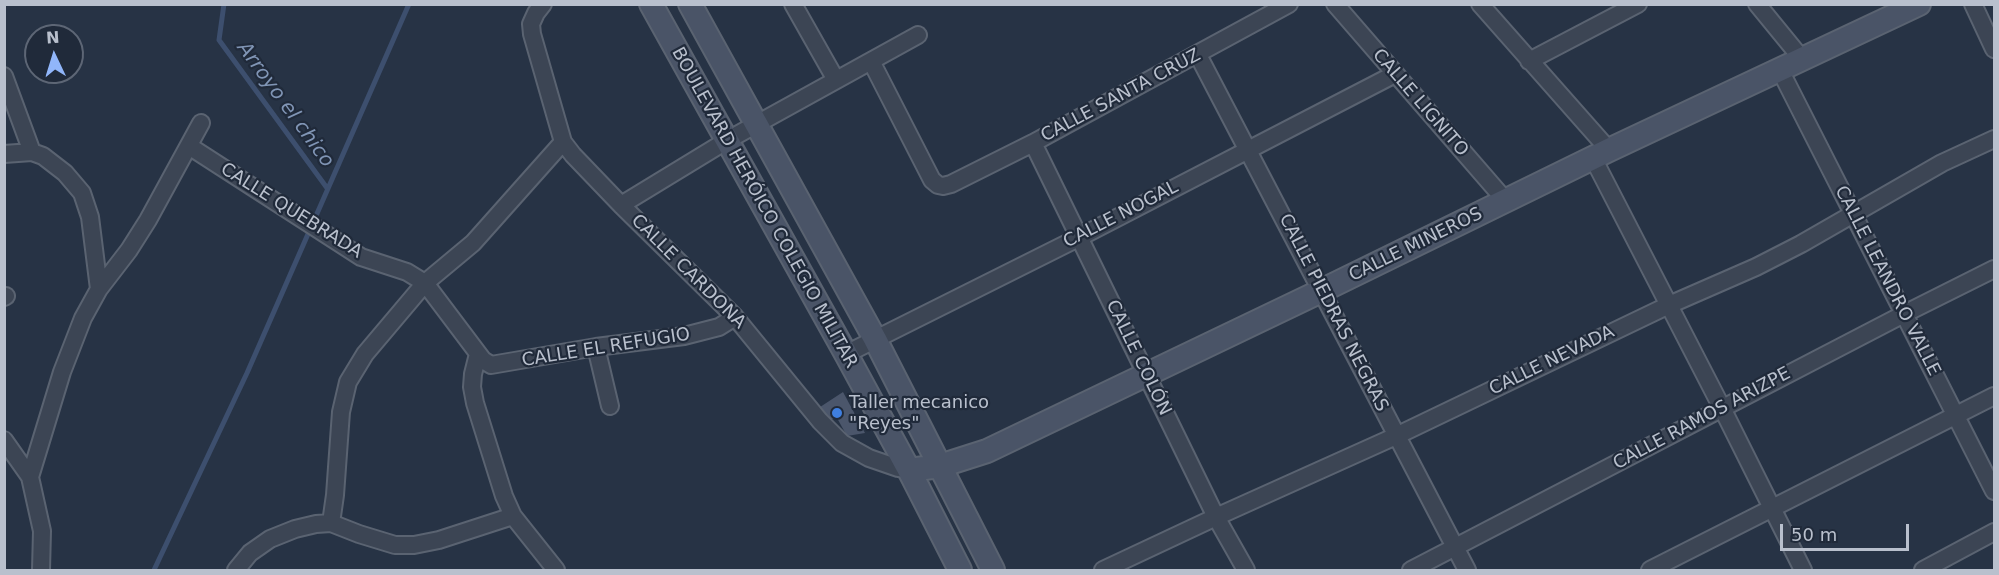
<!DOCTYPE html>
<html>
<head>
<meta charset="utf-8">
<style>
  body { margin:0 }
  #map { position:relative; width:1999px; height:575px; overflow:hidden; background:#273345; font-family:"DejaVu Sans",sans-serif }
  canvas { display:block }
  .frame { position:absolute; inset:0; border:6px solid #b9c0cd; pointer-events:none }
  .north { position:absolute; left:24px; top:24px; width:60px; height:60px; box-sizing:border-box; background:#202a3a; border:2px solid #5d6675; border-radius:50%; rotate:356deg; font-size:16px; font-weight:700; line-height:24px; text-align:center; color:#b9c0cd }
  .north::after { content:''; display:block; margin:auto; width:21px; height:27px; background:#91b6fa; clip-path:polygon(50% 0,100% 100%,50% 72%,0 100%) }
  .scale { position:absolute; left:1780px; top:524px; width:129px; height:27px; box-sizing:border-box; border:3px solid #b9c0cd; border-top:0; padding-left:8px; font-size:18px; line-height:21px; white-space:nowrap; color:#b9c0cd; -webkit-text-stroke:4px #202a3a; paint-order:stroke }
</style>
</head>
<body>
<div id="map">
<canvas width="1999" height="575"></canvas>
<div class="frame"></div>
<div class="north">N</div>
<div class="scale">50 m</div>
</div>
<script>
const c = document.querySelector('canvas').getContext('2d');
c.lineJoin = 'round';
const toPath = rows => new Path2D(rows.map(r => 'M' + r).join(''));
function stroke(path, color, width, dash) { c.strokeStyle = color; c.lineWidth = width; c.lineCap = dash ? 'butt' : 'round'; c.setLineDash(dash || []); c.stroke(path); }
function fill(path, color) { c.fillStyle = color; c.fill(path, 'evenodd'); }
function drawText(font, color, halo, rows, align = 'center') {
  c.font = font + ' "DejaVu Sans",sans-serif'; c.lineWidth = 4.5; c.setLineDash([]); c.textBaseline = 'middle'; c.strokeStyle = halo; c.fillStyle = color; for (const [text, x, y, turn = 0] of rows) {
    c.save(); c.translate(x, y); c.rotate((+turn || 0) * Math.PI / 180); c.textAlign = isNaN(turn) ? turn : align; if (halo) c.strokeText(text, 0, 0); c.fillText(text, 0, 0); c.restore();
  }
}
stroke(toPath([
  [224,4,219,40,327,188],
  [154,570,247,373,409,4]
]), '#3d4f6e', 5);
fill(toPath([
  [843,392,865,433,847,436,837,418,823,421,817,409]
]), '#4b566b');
const street = toPath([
  [543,4,536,13,531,24,532,34,563,142,573,155,621,205,735,317,820,421,842,443,869,458,898,468,909,470],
  [793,4,836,80],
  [1335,4,1505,200],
  [1480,4,1609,150],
  [1757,4,1802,59],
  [1973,4,1994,49],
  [1198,55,1467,570],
  [871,61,932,180,938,185,943,186,951,184,1033,143,1289,4],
  [1529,61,1638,4],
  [1780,70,1994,491],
  [4,76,32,152],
  [1033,143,1216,517,1246,570],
  [189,146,361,257,407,272,425,283,483,360,491,365,596,347,684,336,719,327,735,317],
  [4,154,32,152,43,156,65,173,82,193,90,217,99,289],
  [1593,158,1722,408,1803,570],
  [621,205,726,141,918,35],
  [4,297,6,296],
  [596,347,610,406],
  [478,354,473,374,472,387,475,403,504,496,513,516,556,570],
  [846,354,1080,237,1395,74],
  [4,440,30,477],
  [331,523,335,495,341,412,348,382,365,354,425,283,473,243,563,142],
  [41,570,42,531,30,477,62,372,83,318,99,289,129,250,148,220,201,123],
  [236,570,250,553,270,539,295,529,316,524,331,523,359,534,395,545,414,545,439,540,513,516],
  [1103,570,1216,517,1396,436,1669,305,1756,267,1801,244,1942,163,1994,139],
  [1411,570,1904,314,1994,269],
  [1650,570,1994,396],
  [1923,570,1994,532]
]);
const secondary = toPath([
  [651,4,846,354,909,470,960,570],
  [690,4,875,339,993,570],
  [909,470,940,466,987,451,1321,291,1609,150,1919,4]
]);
stroke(street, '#5a6371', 20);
stroke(secondary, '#5a6371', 26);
stroke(street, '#3c4554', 16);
stroke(secondary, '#4a5467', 22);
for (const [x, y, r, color] of [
  [837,413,6,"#3f7fe0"]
]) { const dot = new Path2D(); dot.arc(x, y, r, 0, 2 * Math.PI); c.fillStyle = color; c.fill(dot); stroke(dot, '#202a3a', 2); }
drawText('18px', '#b9c0cd', '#202a3a', [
  ["CALLE SANTA CRUZ",1121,96,-28],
  ["CALLE LIGNITO",1420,103,49],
  ["BOULEVARD HERÓICO COLEGIO MILITAR",764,208,61],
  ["CALLE QUEBRADA",291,211,32],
  ["CALLE NOGAL",1121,215,-27],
  ["CALLE MINEROS",1416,245,-26],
  ["CALLE CARDONA",688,272,45],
  ["CALLE LEANDRO VALLE",1887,281,63],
  ["CALLE PIEDRAS NEGRAS",1333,313,63],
  ["CALLE EL REFUGIO",606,348,-9],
  ["CALLE COLÓN",1138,358,64],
  ["CALLE NEVADA",1552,361,-26],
  ["CALLE RAMOS ARIZPE",1702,419,-28]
]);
drawText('18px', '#b9c0cd', '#202a3a', [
  ["Taller mecanico",849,403],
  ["\"Reyes\"",849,424]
], 'left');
drawText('italic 20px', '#8095b5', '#202a3a', [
  ["Arroyo el chico",285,105,54]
]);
</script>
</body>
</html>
